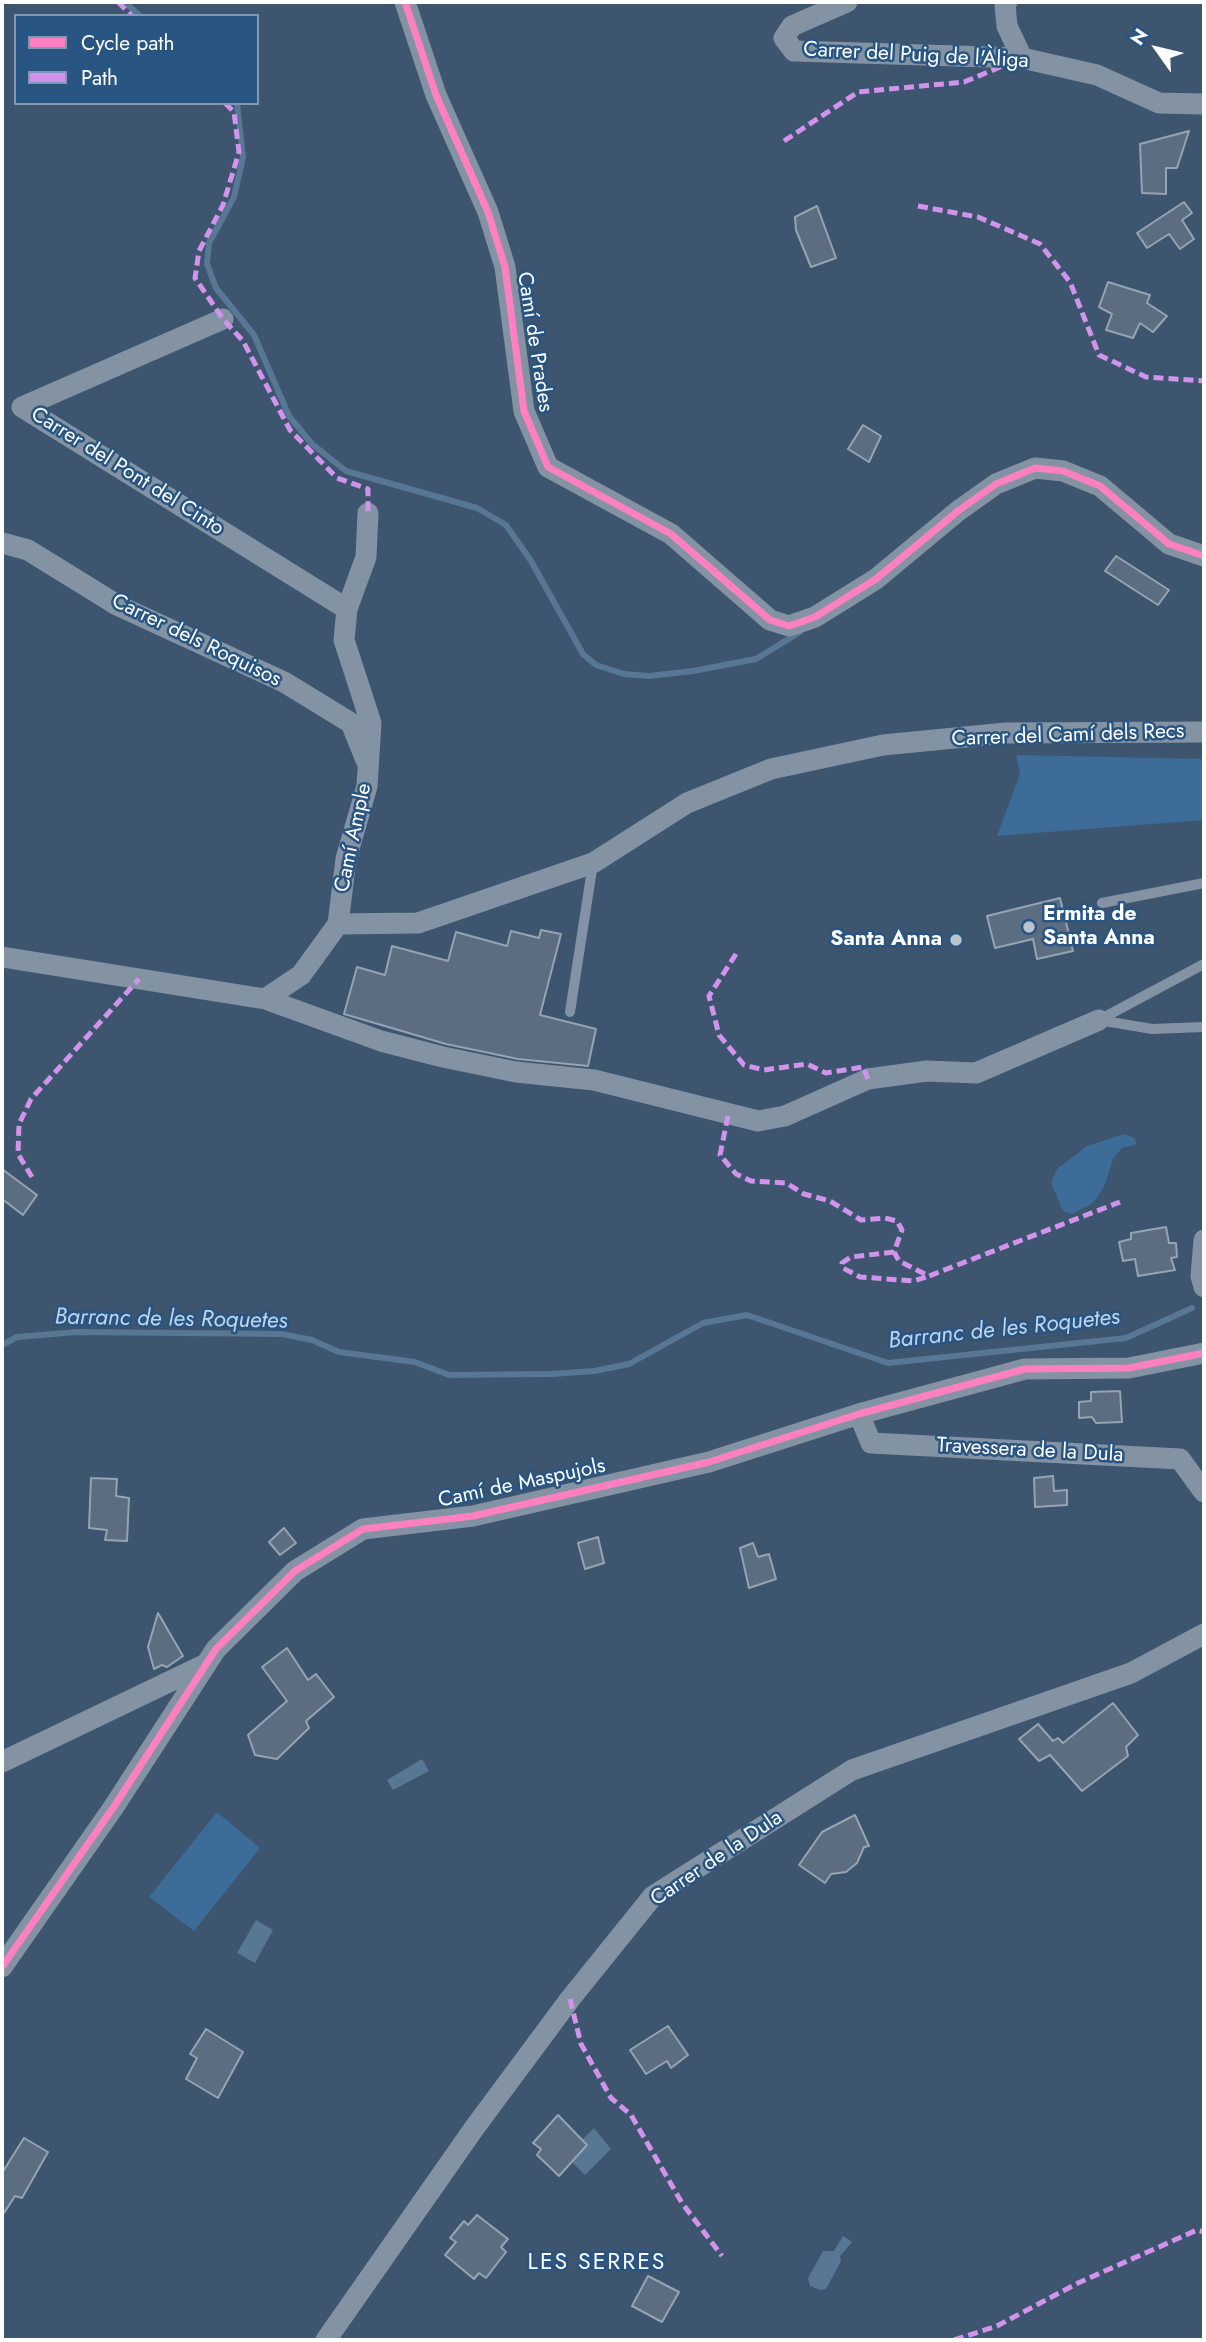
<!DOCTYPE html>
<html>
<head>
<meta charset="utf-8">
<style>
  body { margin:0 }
  #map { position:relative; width:1206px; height:2342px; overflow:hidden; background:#3d556e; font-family:Jost,sans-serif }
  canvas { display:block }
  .frame { position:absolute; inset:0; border:4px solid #fff; pointer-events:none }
  .legend { position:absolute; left:14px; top:14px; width:245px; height:91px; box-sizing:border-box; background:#295582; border:2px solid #7f99b4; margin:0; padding:9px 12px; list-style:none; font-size:21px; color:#fff }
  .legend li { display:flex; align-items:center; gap:14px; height:35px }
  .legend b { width:35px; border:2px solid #7f99b4 }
  .north { position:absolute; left:1122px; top:14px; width:70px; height:70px; -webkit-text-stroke:5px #295582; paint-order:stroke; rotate:304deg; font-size:19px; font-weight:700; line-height:28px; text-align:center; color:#fff }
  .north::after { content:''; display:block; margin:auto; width:24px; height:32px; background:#fff; clip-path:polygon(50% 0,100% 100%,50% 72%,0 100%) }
</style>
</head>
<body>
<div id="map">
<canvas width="1206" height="2342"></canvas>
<div class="frame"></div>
<ul class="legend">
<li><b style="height:9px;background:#ff80c0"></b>Cycle path</li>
<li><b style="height:9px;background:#d193ec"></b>Path</li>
</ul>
<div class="north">N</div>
</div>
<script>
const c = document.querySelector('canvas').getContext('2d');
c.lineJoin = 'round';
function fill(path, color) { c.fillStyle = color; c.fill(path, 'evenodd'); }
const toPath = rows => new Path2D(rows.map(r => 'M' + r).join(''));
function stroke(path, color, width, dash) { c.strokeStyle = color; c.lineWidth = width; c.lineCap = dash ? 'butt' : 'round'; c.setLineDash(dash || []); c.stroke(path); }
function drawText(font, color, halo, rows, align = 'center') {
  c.font = font + ' Jost,sans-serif'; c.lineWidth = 5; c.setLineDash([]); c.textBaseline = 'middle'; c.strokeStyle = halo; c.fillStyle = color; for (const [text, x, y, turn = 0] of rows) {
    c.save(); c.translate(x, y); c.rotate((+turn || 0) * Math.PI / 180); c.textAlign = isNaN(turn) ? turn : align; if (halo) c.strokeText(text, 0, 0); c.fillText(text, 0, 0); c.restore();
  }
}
fill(toPath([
  [1016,755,1204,759,1204,820,997,836,1020,774],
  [1124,1134,1134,1138,1137,1144,1122,1148,1113,1159,1104,1187,1093,1203,1072,1214,1063,1211,1051,1183,1057,1169,1087,1146],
  [217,1812,260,1848,194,1931,149,1897]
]), '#3d6c98');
fill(toPath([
  [422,1759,429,1771,393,1790,387,1780],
  [256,1920,273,1930,255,1963,237,1953],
  [594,2128,611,2149,585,2175,572,2162,582,2140],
  [843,2236,852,2242,840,2256,841,2261,826,2289,820,2290,810,2286,808,2278,823,2251,834,2251]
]), '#587795');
stroke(toPath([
  [125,2,140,16],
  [237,103,243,157,234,197,209,243,207,264,216,288,254,335,289,416,312,444,346,471,477,508,506,525,531,561,583,654,596,665,624,674,649,676,693,671,756,659,800,632],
  [2,1345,17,1337,77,1332,282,1334,312,1340,339,1352,415,1362,449,1375,552,1374,594,1371,629,1364,703,1323,747,1315,888,1363,1126,1338,1192,1308]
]), '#587795', 6);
const building = toPath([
  [1189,131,1177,168,1166,168,1166,194,1142,193,1140,144,1189,131],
  [1184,202,1192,213,1182,220,1194,239,1180,249,1169,234,1147,248,1137,233,1184,202],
  [817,206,836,258,811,267,796,230,795,217,817,206],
  [1108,282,1150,295,1147,303,1167,316,1153,332,1140,323,1133,338,1106,330,1112,314,1099,307,1108,282],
  [863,425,881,436,869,462,848,449,863,425],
  [1116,556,1169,590,1158,605,1105,571,1116,556],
  [1060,898,1073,951,1037,959,1033,939,995,948,987,916,1060,898],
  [541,930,561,934,540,1015,596,1029,588,1066,518,1059,446,1044,344,1014,357,967,385,975,392,946,448,961,456,932,507,946,511,931,539,938,541,930],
  [2,1169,37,1195,23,1215,2,1199,2,1169],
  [1166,1227,1169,1243,1176,1243,1177,1257,1171,1258,1175,1270,1138,1276,1135,1259,1123,1261,1119,1242,1131,1239,1131,1233,1166,1227],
  [1120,1391,1122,1422,1096,1423,1092,1417,1079,1418,1079,1402,1091,1401,1091,1392,1120,1391],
  [1053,1476,1054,1491,1067,1490,1067,1505,1035,1507,1034,1478,1053,1476],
  [91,1478,117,1479,116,1496,129,1498,127,1541,105,1540,107,1530,89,1528,91,1478],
  [284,1528,296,1543,280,1555,269,1542,284,1528],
  [598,1537,604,1563,585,1569,578,1543,598,1537],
  [753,1543,758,1557,769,1554,776,1579,749,1588,740,1548,753,1543],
  [158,1613,183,1656,167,1667,162,1665,154,1669,148,1647,158,1613],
  [287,1648,308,1680,316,1674,334,1697,306,1721,309,1728,277,1759,255,1755,248,1735,287,1701,262,1667,287,1648],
  [1113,1703,1138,1735,1126,1747,1128,1756,1082,1791,1050,1755,1039,1761,1019,1739,1038,1724,1053,1741,1058,1738,1063,1743,1113,1703],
  [855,1815,869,1846,864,1847,857,1863,846,1872,831,1874,825,1883,799,1865,822,1832,855,1815],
  [668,2026,688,2055,671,2068,667,2061,646,2074,630,2050,668,2026],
  [206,2029,243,2052,218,2098,186,2079,197,2058,190,2054,206,2029],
  [558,2115,587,2145,559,2176,537,2155,541,2149,533,2143,558,2115],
  [24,2138,48,2152,22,2198,15,2196,2,2216,2,2173,24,2138],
  [477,2215,508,2239,501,2247,506,2252,486,2278,479,2273,474,2279,445,2255,456,2242,450,2238,464,2221,468,2225,477,2215],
  [648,2276,679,2292,662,2322,632,2306,648,2276]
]);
fill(building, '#5a6d81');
stroke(building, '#96a4b2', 2);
stroke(toPath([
  [1102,903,1204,883],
  [570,1012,593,863],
  [1099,1020,1204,964],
  [1099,1020,1152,1029,1204,1027]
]), '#8393a4', 10);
stroke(toPath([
  [405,2,436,95,488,212,505,267,524,411,548,467,671,534,770,620,789,626,815,617,876,579,958,511,996,484,1035,468,1063,471,1100,486,1169,544,1204,556],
  [847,2,792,26,784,38,794,51,1022,58,1097,75,1159,103,1204,104],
  [1007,2,1005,5,1007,26,1022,58],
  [223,319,22,407,347,609],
  [2,543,28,550,117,605,284,682,320,704,351,723,366,760],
  [338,924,418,923,593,863,687,803,771,769,883,745,1006,733,1204,732],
  [2,957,265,999,301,975,338,924,346,859,367,786,371,723,344,640,347,609,366,557,368,513],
  [265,999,381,1041,443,1057,516,1072,594,1080,758,1121,785,1116,868,1079,927,1071,976,1073,1099,1020],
  [1204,1240,1201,1276,1204,1287],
  [859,1414,871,1443,1180,1459,1204,1492],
  [2,1762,202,1666],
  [2,1967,113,1808,216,1649,295,1571,363,1529,473,1516,709,1462,859,1414,1025,1369,1129,1368,1204,1353],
  [326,2340,475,2127,570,1999,653,1896,852,1770,1131,1673,1204,1634]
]), '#8393a4', 21);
stroke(toPath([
  [118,2,132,16],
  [225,103,234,112,239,152,223,205,199,251,195,278,223,319,243,341,290,430,337,478,368,489,368,513],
  [784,141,858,92,964,82,1022,58],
  [918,206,978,217,1040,244,1070,282,1099,355,1146,377,1204,381],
  [736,954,709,996,719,1035,744,1065,764,1070,807,1064,826,1073,863,1067,868,1079],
  [728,1116,720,1155,736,1174,751,1181,786,1183,804,1194,830,1201,861,1220,885,1218,897,1221,902,1230,894,1252,899,1261,929,1276,1120,1202],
  [32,1177,18,1154,19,1124,31,1099,139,979],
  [894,1252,851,1257,842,1263,843,1268,860,1277,914,1281,929,1276],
  [570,1999,581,2044,611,2098,631,2115,682,2203,722,2256],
  [954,2340,997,2326,1078,2283,1197,2230,1204,2232]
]), '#d193ec', 5, [10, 5]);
stroke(toPath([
  [405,2,436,95,488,212,505,267,524,411,548,467,671,534,770,620,789,626,815,617,876,579,958,511,996,484,1035,468,1063,471,1100,486,1169,544,1204,556],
  [2,1967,113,1808,216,1649,295,1571,363,1529,473,1516,709,1462,859,1414,1025,1369,1129,1368,1204,1353]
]), '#ff80c0', 7);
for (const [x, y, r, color] of [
  [1029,927,7,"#bbc4cc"],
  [956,940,7,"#bbc4cc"]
]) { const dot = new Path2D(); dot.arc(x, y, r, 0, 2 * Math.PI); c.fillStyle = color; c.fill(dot); stroke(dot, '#295582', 2.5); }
drawText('21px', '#fff', '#295582', [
  ["Carrer del Puig de l'Àliga",916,56,3],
  ["Camí de Prades",534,342,81],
  ["Carrer del Pont del Cinto",127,472,32],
  ["Carrer dels Roquisos",196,641,26],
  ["Carrer del Camí dels Recs",1068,736,-2],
  ["Camí Ample",354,838,-78],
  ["Travessera de la Dula",1030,1451,3],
  ["Camí de Maspujols",522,1484,-12],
  ["Carrer de la Dula",717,1859,-34]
]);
drawText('bold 21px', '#fff', '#295582', [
  ["Ermita de",1043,915],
  ["Santa Anna",1043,939],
  ["Santa Anna",942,940,"right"]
], 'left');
drawText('italic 23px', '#bdd6ee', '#295582', [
  ["Barranc de les Roquetes",171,1320,1],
  ["Barranc de les Roquetes",1004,1330,-6]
]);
c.letterSpacing = '2px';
drawText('23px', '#fff', '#295582', [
  ["LES SERRES",597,2263]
]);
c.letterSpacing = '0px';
</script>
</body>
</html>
